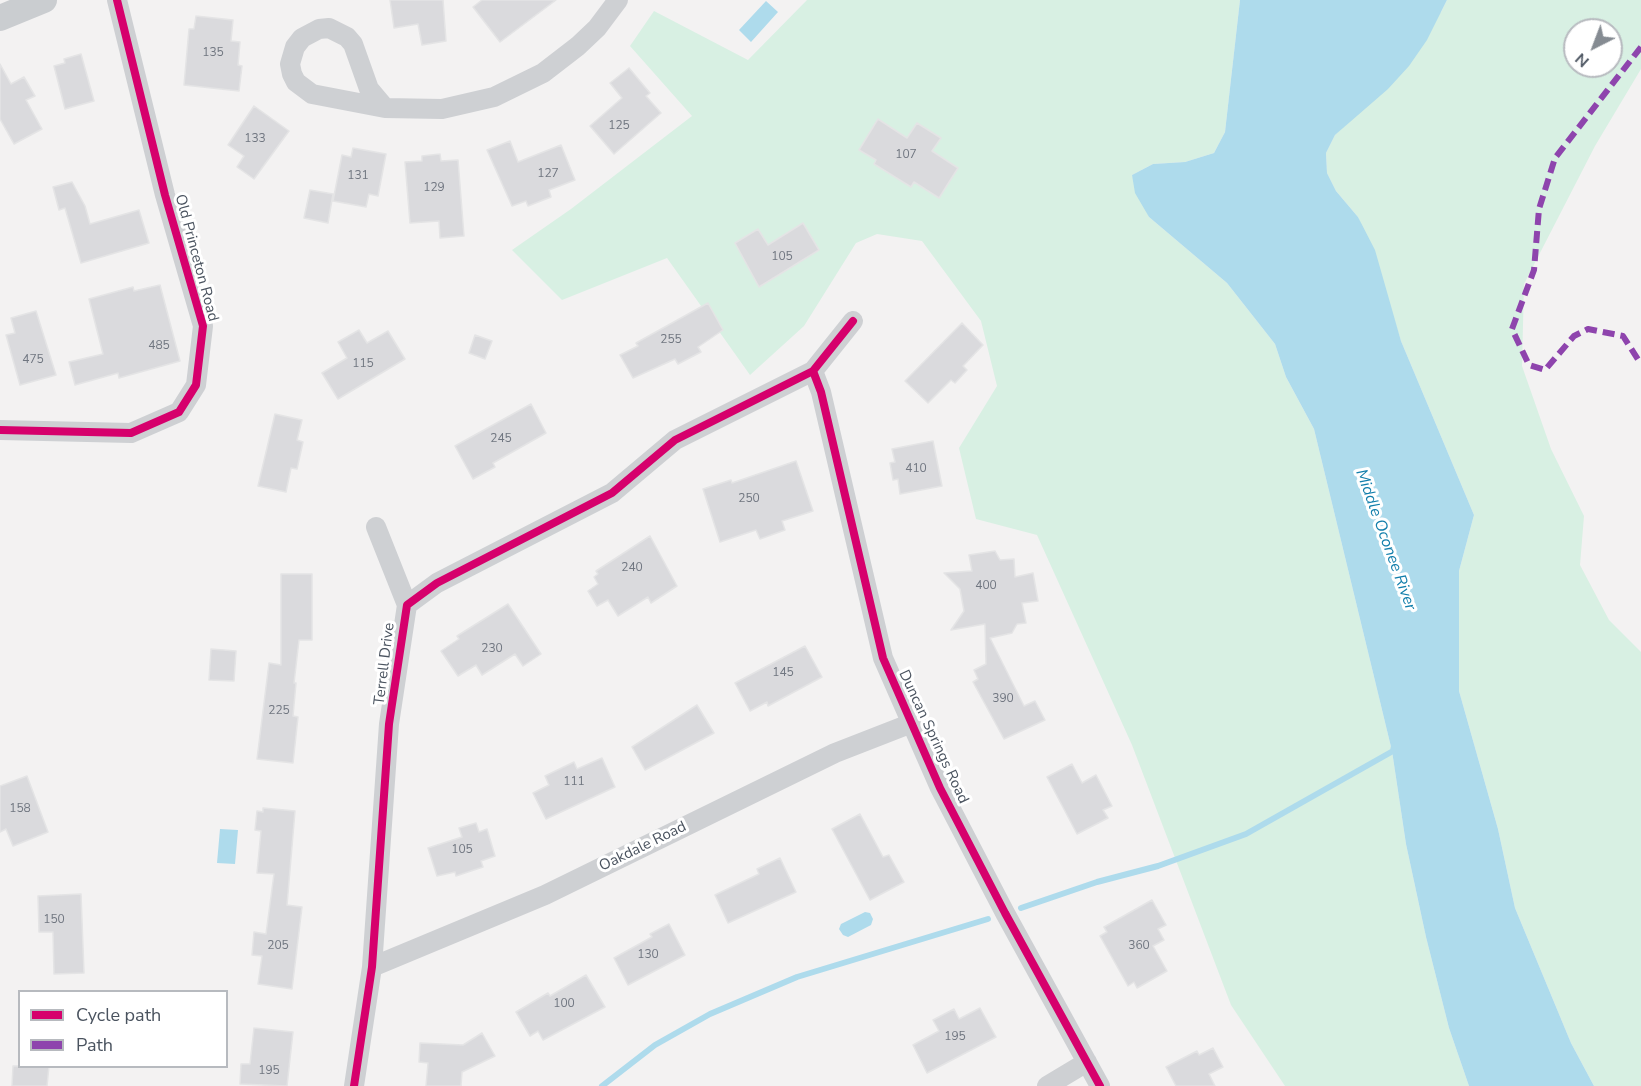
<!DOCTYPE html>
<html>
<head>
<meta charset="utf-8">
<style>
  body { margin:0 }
  #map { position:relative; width:1641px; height:1086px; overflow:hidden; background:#f3f2f2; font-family:"Nunito Sans",sans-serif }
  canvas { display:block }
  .legend { position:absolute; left:18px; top:990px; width:210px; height:78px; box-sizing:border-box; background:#fff; border:2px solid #b7babf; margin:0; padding:8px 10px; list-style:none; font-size:18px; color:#4a535f }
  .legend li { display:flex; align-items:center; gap:12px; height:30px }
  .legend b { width:30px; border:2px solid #b7babf }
  .north { position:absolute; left:1563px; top:18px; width:60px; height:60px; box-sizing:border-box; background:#fff; border:2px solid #b7babf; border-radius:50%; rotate:222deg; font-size:16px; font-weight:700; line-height:24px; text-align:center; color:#4a535f }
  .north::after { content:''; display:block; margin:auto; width:21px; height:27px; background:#858b92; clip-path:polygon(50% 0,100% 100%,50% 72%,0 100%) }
</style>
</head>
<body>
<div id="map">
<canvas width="1641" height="1086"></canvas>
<ul class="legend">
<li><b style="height:8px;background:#d6006c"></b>Cycle path</li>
<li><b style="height:8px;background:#8e44ad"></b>Path</li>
</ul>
<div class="north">N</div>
</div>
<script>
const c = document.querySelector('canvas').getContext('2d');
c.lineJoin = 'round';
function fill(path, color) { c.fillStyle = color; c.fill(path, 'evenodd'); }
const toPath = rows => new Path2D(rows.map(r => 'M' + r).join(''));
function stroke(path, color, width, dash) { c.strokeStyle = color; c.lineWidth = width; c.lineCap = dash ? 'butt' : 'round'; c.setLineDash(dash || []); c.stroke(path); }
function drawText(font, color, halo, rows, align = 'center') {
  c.font = font + ' "Nunito Sans",sans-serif'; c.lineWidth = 6; c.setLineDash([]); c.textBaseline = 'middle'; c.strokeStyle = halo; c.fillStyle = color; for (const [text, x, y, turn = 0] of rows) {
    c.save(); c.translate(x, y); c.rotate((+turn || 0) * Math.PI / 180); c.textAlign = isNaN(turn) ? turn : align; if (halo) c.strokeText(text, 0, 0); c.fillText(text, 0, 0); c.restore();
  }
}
fill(toPath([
  [807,0,1240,0,1225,132,1214,153,1185,162,1153,164,1132,175,1149,217,1227,283,1275,344,1286,377,1314,429,1392,751,1406,844,1426,937,1449,1028,1469,1086,1285,1086,1231,1005,1132,745,1037,535,976,519,959,448,997,386,981,321,922,241,877,234,856,243,804,326,750,375,667,258,562,300,512,250,571,209,692,116,630,46,654,11,748,60],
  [1447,0,1641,0,1641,69,1595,146,1524,284,1522,366,1551,449,1584,516,1580,565,1609,620,1641,652,1641,1086,1594,1086,1571,1043,1515,908,1498,829,1459,691,1459,571,1474,515,1401,341,1382,281,1358,217,1336,191,1327,173,1326,153,1335,135,1359,112,1441,12],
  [1575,30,1611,30,1611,66,1575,66]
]), '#d8f0e3');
fill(toPath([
  [1240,0,1447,0,1427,40,1409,66,1388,89,1335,135,1326,153,1327,173,1336,191,1358,217,1375,250,1401,341,1474,515,1459,571,1459,691,1498,829,1515,908,1571,1043,1594,1086,1469,1086,1449,1028,1426,937,1406,844,1392,751,1314,429,1286,377,1275,344,1227,283,1149,217,1135,193,1132,175,1153,164,1185,162,1214,153,1225,132],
  [766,1,778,12,751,42,739,30],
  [220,829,238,830,235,864,217,863],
  [865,912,870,913,873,919,871,925,848,937,843,935,839,929,841,924]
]), '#aedbec');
stroke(toPath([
  [1021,908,1097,882,1158,866,1246,834,1393,751,1394,746],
  [602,1086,655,1045,710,1014,797,977,988,919]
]), '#aedbec', 6);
const building = toPath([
  [390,0,443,0,446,41,422,45,418,24,394,28,390,0],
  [482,0,556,0,500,42,473,7,482,0],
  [196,16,233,20,231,41,240,42,238,65,242,66,239,91,184,85,189,29,194,29,196,16],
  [81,54,94,101,65,109,54,66,65,63,64,59,81,54],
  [0,64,11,84,24,77,35,96,26,100,42,129,14,144,0,119,0,64],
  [629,68,650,93,646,96,661,113,614,154,590,126,622,98,610,83,629,68],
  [254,106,289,131,254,179,237,167,244,156,228,145,254,106],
  [878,119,907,138,917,123,941,138,932,151,958,168,939,198,914,182,911,187,874,164,876,160,859,150,878,119],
  [510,141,518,162,561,145,575,180,549,190,551,197,528,206,526,201,512,206,487,150,510,141],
  [353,148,386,154,378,196,369,194,366,207,333,201,342,155,351,157,353,148],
  [440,154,441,161,458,160,464,236,440,238,439,221,410,223,405,162,422,161,422,156,440,154],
  [72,182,85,206,90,224,139,210,149,243,81,263,65,208,59,210,53,187,72,182],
  [310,190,333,194,328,223,304,218,310,190],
  [803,223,819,250,759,287,735,243,758,229,768,245,803,223],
  [160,285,180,361,119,378,118,373,75,385,69,362,103,354,89,299,133,287,134,291,160,285],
  [708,303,723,330,698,347,701,352,678,364,675,359,633,378,620,355,638,346,636,343,708,303],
  [36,311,56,375,20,385,6,335,15,333,11,318,36,311],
  [962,323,983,345,963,366,967,370,955,383,951,380,928,403,905,381,962,323],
  [359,330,367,343,388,331,405,359,338,399,322,373,347,358,338,342,359,330],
  [475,335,492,341,485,359,469,353,475,335],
  [531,404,546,433,493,463,495,467,473,479,455,446,531,404],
  [275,414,302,420,297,440,303,442,297,469,291,468,286,492,258,486,275,414],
  [933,441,942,486,900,494,898,479,893,480,890,463,895,462,892,449,933,441],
  [796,461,813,511,782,521,785,530,760,539,756,530,720,542,703,489,731,480,732,483,796,461],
  [650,536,677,586,651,603,648,597,618,616,608,600,597,606,588,591,598,584,594,577,598,574,596,571,650,536],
  [995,551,1000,560,1014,559,1015,577,1033,573,1038,601,1022,603,1026,623,1017,624,1012,633,990,638,1024,706,1035,701,1045,720,1004,739,973,682,978,679,974,670,986,664,985,624,951,630,964,611,960,589,944,573,972,571,969,555,995,551],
  [281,574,312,574,312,640,299,640,294,683,296,683,293,716,298,717,293,763,257,759,269,663,281,665,281,574],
  [508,604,541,654,523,666,515,654,482,675,476,665,458,676,441,651,459,639,457,636,508,604],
  [805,646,822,677,768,706,767,702,750,711,735,683,805,646],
  [211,649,236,651,234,681,209,680,211,649],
  [697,705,714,733,645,770,632,747,697,705],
  [602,758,615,787,546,819,533,793,549,785,545,776,574,762,577,769,602,758],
  [1072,764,1082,783,1096,775,1112,806,1103,810,1108,818,1077,834,1047,777,1072,764],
  [27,776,48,832,13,846,6,829,0,832,0,786,27,776],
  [263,808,295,811,287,905,302,907,292,989,258,984,262,956,252,955,254,932,266,934,274,874,257,873,261,831,255,830,257,811,263,812,263,808],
  [860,814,883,857,889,855,904,882,870,900,832,829,860,814],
  [476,823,479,832,487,829,495,856,481,861,483,867,456,876,455,872,437,876,428,848,462,837,459,828,476,823],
  [780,858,796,892,728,923,715,895,759,874,757,869,780,858],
  [81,894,84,973,54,974,53,932,39,932,38,896,81,894],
  [1152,900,1166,925,1158,929,1164,940,1153,946,1167,971,1137,988,1134,982,1128,986,1100,936,1107,932,1104,927,1152,900],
  [669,924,685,955,628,985,614,958,652,937,650,934,669,924],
  [586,975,605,1007,543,1040,538,1031,530,1036,516,1012,548,993,550,996,586,975],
  [980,1008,996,1037,927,1073,913,1045,939,1031,933,1020,954,1009,959,1019,980,1008],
  [254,1028,293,1032,287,1086,240,1084,241,1064,250,1064,254,1028],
  [482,1033,495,1056,462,1072,461,1086,426,1086,428,1063,419,1062,420,1043,463,1045,482,1033],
  [1213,1048,1223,1067,1209,1074,1215,1086,1176,1086,1166,1067,1197,1051,1199,1055,1213,1048],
  [13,1066,49,1066,47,1086,12,1086,13,1066]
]);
fill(building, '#dadadd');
stroke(building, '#e4e4e5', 1.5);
stroke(toPath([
  [385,108,369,89,353,44,347,37,329,28,319,29,302,38,295,47,290,64,292,74,296,82,312,94,385,108,442,109,494,97,543,73,578,46,597,28,618,0],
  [813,371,821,392,883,658,940,788,1005,913,1100,1086],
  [0,430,131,433,179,412,196,385,203,326,165,195,117,0],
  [376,527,407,605],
  [372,967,545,895,835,753,912,723],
  [354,1086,372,967,389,724,407,605,437,583,612,493,675,440,813,371,853,321],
  [1047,1086,1087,1062]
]), '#ced0d3', 20);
stroke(toPath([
  [0,18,44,0]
]), '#cacdd0', 26);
stroke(toPath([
  [1641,47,1555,158,1539,209,1534,270,1512,329,1529,365,1545,370,1574,336,1588,329,1623,336,1641,364]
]), '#8e44ad', 6, [12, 6]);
stroke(toPath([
  [813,371,821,392,883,658,940,788,1005,913,1100,1086],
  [0,430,131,433,179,412,196,385,203,326,165,195,117,0],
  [354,1086,372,967,389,724,407,605,437,583,612,493,675,440,813,371,853,321]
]), '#d6006c', 8);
drawText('12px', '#707680', null, [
  ["135",213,53],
  ["125",619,126],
  ["133",255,139],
  ["107",906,155],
  ["127",548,174],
  ["131",358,176],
  ["129",434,188],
  ["105",782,257],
  ["255",671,340],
  ["485",159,346],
  ["475",33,360],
  ["115",363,364],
  ["245",501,439],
  ["410",916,469],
  ["250",749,499],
  ["240",632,568],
  ["400",986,586],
  ["230",492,649],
  ["145",783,673],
  ["390",1003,699],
  ["225",279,711],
  ["111",574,782],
  ["158",20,809],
  ["105",462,850],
  ["150",54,920],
  ["205",278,946],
  ["360",1139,946],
  ["130",648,955],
  ["100",564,1004],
  ["195",955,1037],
  ["195",269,1071]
]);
drawText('15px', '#4a535f', '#fff', [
  ["Old Princeton Road",196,258,75],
  ["Terrell Drive",385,664,-83],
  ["Duncan Springs Road",933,737,65],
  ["Oakdale Road",643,847,-26]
]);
drawText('italic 16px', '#117eab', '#fff', [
  ["Middle Oconee River",1385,540,70]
]);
</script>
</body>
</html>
